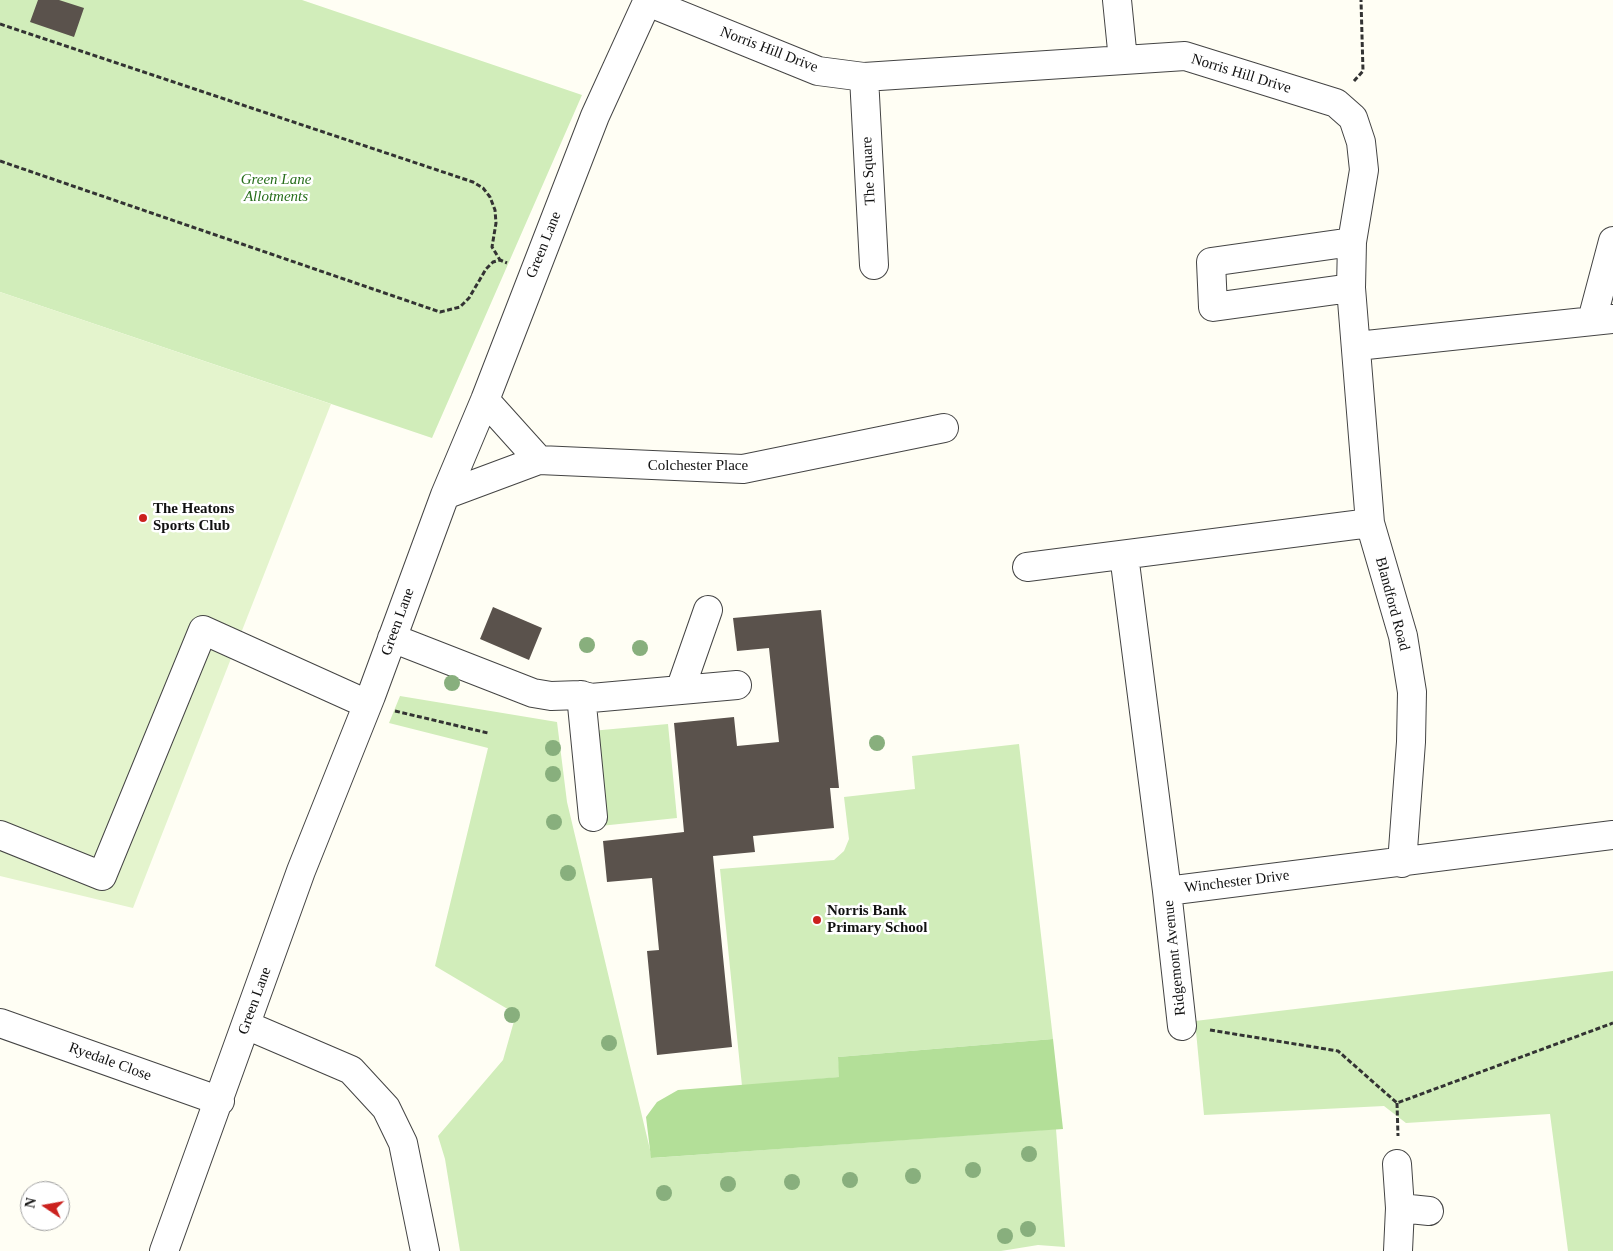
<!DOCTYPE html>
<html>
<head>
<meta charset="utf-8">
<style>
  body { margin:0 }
  #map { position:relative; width:1613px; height:1251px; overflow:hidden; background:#fffef4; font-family:Georgia,serif }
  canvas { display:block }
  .north { position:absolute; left:20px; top:1181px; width:50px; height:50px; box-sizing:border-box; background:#fff; border:1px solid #a0a0a0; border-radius:50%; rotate:282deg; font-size:14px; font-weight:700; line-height:20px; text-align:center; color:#111 }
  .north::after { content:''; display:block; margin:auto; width:18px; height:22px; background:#cb211e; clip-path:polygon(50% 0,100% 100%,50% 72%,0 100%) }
</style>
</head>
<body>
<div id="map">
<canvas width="1613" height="1251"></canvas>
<div class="north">N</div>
</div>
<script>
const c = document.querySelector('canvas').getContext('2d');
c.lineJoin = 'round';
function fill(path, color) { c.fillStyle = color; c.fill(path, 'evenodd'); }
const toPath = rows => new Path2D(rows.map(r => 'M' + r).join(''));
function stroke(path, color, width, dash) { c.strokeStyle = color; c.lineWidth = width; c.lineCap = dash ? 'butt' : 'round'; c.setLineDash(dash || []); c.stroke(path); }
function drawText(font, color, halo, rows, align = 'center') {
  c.font = font + ' Georgia,serif'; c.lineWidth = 5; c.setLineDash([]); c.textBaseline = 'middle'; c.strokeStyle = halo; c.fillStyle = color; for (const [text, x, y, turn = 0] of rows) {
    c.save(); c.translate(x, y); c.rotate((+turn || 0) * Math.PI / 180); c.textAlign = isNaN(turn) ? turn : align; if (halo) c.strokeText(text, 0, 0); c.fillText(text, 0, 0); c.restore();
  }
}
fill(toPath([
  [0,0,302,0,582,95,432,438,0,292],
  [400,696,557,722,567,802,652,1158,1056,1129,1065,1247,1038,1245,1001,1251,460,1251,445,1159,438,1136,503,1060,516,1014,435,966,488,748,389,723],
  [668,724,677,818,600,826,591,731],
  [1019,744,1053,1039,838,1057,840,1077,742,1086,720,869,834,860,844,851,849,839,844,797,915,789,912,756],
  [1613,971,1613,1251,1568,1251,1550,1114,1406,1123,1384,1106,1204,1115,1195,1021]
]), '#d1edba');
fill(toPath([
  [1053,1039,1063,1129,651,1158,646,1117,657,1102,678,1090,839,1077,838,1057]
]), '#b3df98');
fill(toPath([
  [0,292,331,404,133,908,0,876]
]), '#e4f4cd');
fill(toPath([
  [38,0,59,0,84,8,74,37,30,22],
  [493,607,542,628,529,660,480,639],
  [821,610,839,788,830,788,834,828,753,836,755,852,713,856,732,1047,657,1055,647,951,659,950,652,878,607,882,603,841,684,832,674,723,734,717,737,746,779,742,769,648,737,651,733,618]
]), '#5a524c');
const minor = toPath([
  [1117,0,1123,60],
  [648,2,818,71,864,77,1185,56,1336,103,1353,118,1361,142,1364,170,1352,242,1351,288,1370,523,1403,636,1412,692,1411,742,1402,863],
  [864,77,874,265],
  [1351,288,1213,307,1211,262,1352,242],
  [1592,320,1613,241],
  [1357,346,1613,319],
  [485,400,539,460],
  [445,495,539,460,743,469,944,428],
  [1124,555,1167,891,1613,835],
  [1027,567,1370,523],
  [392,638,533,693,551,696,581,695,591,698,737,685],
  [680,690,708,610],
  [581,695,593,817],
  [0,835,102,876,203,630,367,704],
  [1167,891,1182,1026],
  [0,1023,220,1101],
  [246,1025,351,1070,386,1108,403,1143,425,1251],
  [1397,1164,1400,1208,1398,1251],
  [1400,1208,1429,1211],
  [164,1251,301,871,371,696,445,495,485,400,595,116,648,0]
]);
stroke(minor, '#444', 30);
stroke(toPath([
  [0,24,473,182,483,188,490,197,495,210,496,223,492,247,500,260],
  [1354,81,1363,71,1361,0],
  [0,161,440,312,460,307,469,298,486,269,493,262,500,260,507,263],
  [395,711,488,733],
  [1210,1030,1338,1051,1397,1103,1613,1023],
  [1397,1103,1398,1136]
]), '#333', 3, [5, 2.5]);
stroke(minor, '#fff', 28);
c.fillStyle = '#88af7d';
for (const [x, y] of [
  [587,645],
  [640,648],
  [452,683],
  [877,743],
  [553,748],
  [553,774],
  [554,822],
  [568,873],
  [512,1015],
  [609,1043],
  [1029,1154],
  [973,1170],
  [913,1176],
  [850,1180],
  [792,1182],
  [728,1184],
  [664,1193],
  [1028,1229],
  [1005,1236]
]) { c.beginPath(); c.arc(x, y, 8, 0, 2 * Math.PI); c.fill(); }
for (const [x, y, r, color] of [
  [143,518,5,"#cb211e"],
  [817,920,5,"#cb211e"]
]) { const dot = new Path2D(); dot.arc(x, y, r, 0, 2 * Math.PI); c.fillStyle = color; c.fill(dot); stroke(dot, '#fff', 2); }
drawText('15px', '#111', '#fff', [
  ["Norris Hill Drive",769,50,21],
  ["Norris Hill Drive",1241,74,17],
  ["The Square",869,171,-93],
  ["Green Lane",544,245,-68],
  ["Colchester Place",698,466],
  ["Blandford Road",1392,604,75],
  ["Green Lane",398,622,-70],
  ["Winchester Drive",1237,882,-7],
  ["Ridgemont Avenue",1175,958,-96],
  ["Green Lane",255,1001,-70],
  ["Ryedale Close",110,1062,20]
]);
drawText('italic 15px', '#276e1b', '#fff', [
  ["Green Lane",276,180],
  ["Allotments",276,197]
]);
drawText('bold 15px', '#111', '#fff', [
  ["The Heatons",153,509],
  ["Sports Club",153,526],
  ["Norris Bank",827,911],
  ["Primary School",827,928]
], 'left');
</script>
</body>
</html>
